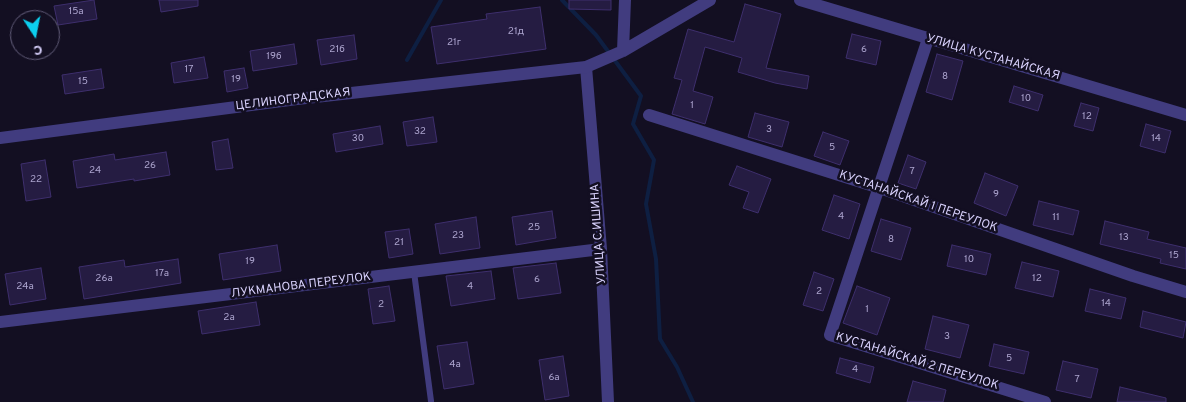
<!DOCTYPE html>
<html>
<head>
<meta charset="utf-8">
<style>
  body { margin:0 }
  #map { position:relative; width:1186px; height:402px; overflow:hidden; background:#130f22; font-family:Overpass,sans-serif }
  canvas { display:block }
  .north { position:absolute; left:10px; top:10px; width:50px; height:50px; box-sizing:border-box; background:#130f22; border:1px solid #625d7a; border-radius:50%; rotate:169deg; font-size:14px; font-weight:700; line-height:20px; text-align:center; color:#d9d2fd }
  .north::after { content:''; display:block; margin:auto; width:18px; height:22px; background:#0ccfef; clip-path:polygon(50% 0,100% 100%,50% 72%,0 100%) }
</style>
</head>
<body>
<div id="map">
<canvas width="1186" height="402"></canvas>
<div class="north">С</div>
</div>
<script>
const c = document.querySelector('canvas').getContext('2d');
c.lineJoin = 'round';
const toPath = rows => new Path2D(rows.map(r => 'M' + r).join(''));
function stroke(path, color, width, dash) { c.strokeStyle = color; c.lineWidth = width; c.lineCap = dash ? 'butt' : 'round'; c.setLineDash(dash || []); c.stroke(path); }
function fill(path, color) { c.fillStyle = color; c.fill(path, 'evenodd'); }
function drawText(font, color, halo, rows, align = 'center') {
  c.font = font + ' Overpass,sans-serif'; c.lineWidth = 5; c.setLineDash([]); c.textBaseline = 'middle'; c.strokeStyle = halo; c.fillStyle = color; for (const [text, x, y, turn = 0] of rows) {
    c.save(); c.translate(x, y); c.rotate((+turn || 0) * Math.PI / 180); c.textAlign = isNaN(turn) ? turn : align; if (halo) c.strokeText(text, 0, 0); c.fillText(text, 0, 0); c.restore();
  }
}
stroke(toPath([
  [562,0,596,35,641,96,633,124,654,160,646,204,656,259,660,339,677,367,693,402],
  [407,60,441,0]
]), '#0e1f42', 4);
const building = toPath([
  [94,0,97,19,58,25,54,6,94,0],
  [159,0,198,0,198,6,161,12,159,0],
  [569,0,611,0,611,10,569,9,569,0],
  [745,4,781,14,766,68,809,76,807,89,775,83,738,72,742,58,705,47,693,91,713,97,705,124,672,114,682,80,674,78,688,29,734,42,745,4],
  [540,7,546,49,437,64,431,27,487,19,486,14,540,7],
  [852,34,881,41,876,65,846,58,852,34],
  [354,35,357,59,321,65,317,40,354,35],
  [294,44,297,64,253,71,250,51,294,44],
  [937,54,963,61,952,100,926,92,937,54],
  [204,57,208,78,174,83,171,63,204,57],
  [244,68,248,88,227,92,224,71,244,68],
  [101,69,104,88,65,94,62,75,101,69],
  [1014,86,1043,95,1038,111,1009,102,1014,86],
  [1081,103,1099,108,1093,131,1074,126,1081,103],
  [755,113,789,122,782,147,748,137,755,113],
  [433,117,437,142,407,146,403,122,433,117],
  [1146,124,1171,131,1165,153,1140,146,1146,124],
  [380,126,383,144,336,152,333,134,380,126],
  [823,132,849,141,840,165,814,156,823,132],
  [228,139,233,168,216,170,212,142,228,139],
  [166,152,170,175,134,181,134,179,77,188,73,161,114,154,115,160,166,152],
  [908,155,926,162,916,189,898,183,908,155],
  [45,160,51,197,26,201,21,164,45,160],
  [737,166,771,179,758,213,743,208,749,192,729,185,737,166],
  [985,173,1018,186,1006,216,974,203,985,173],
  [834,195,860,204,849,239,822,230,834,195],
  [1039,201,1079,211,1073,235,1033,225,1039,201],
  [552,211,556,238,516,245,512,217,552,211],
  [476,217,480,248,440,254,435,224,476,217],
  [881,219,911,228,901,260,871,251,881,219],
  [1105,221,1149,232,1147,239,1186,248,1186,269,1160,263,1161,259,1100,244,1105,221],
  [409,229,413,254,389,258,385,232,409,229],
  [277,245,281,271,223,280,219,254,277,245],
  [952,245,991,254,986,275,947,266,952,245],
  [178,259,181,283,84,299,79,267,124,260,125,267,178,259],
  [1022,262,1059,271,1053,297,1015,288,1022,262],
  [556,263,561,293,518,299,513,268,556,263],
  [41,268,46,299,10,305,5,274,41,268],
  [491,271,495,299,451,306,446,276,491,271],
  [814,272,834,279,823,311,803,305,814,272],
  [389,286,395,321,373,324,368,289,389,286],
  [857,286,890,298,877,335,843,323,857,286],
  [1090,289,1126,298,1121,319,1085,311,1090,289],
  [256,302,260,325,202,334,198,311,256,302],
  [1143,311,1186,322,1183,338,1140,327,1143,311],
  [933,316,969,325,960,358,925,349,933,316],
  [467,342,474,384,444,389,437,346,467,342],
  [994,344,1029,352,1024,374,989,366,994,344],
  [563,356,569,396,545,400,539,360,563,356],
  [840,358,874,367,870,383,836,373,840,358],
  [1063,361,1098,369,1091,398,1056,390,1063,361],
  [913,381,946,390,943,402,907,402,913,381],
  [1120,387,1166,398,1166,402,1117,402,1120,387]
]);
fill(building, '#251c42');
stroke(building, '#3e2f6d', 1);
stroke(toPath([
  [414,272,431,401]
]), '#413c7f', 6);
stroke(toPath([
  [800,0,1186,115],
  [928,39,830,335,1045,402],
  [586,67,601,249,608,402],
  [649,115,880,188,1133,276,1186,292],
  [0,322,601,249]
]), '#413c7f', 12);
stroke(toPath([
  [623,51,625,0],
  [0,138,297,99,586,67,623,51,710,0]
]), '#413c7f', 12);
drawText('10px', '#aca4ce', null, [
  ["15а",76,12],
  ["21д",516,32],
  ["21г",454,43],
  ["21б",337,50],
  ["6",864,50],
  ["19б",274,57],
  ["17",189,70],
  ["8",945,77],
  ["19",236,80],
  ["15",83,82],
  ["10",1026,99],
  ["1",692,106],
  ["12",1087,117],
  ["3",769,130],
  ["32",420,132],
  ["30",358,139],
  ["14",1156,139],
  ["5",832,148],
  ["26",150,166],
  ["24",95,171],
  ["7",912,172],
  ["22",36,180],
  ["9",996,195],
  ["4",841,217],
  ["11",1056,218],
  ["25",534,228],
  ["23",458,236],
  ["13",1124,238],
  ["8",891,240],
  ["21",399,243],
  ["15",1174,256],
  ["10",969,260],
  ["19",250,262],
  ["17а",162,274],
  ["26а",104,279],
  ["12",1037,279],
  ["6",537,280],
  ["24а",25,287],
  ["4",470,287],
  ["2",819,292],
  ["14",1106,304],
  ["2",381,305],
  ["1",867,310],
  ["2а",229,318],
  ["3",947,337],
  ["5",1009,359],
  ["4а",455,365],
  ["4",855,370],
  ["6а",554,378],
  ["7",1077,380]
]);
drawText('12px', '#d9d2fd', '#130f22', [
  ["УЛИЦА КУСТАНАЙСКАЯ",993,58,16],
  ["ЦЕЛИНОГРАДСКАЯ",293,100,-7],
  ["КУСТАНАЙСКАЙ 1 ПЕРЕУЛОК",918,202,19],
  ["УЛИЦА С.ИШИНА",599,234,-94],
  ["ЛУКМАНОВА ПЕРЕУЛОК",301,286,-7],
  ["КУСТАНАЙСКАЙ 2 ПЕРЕУЛОК",917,362,17]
]);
</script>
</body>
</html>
